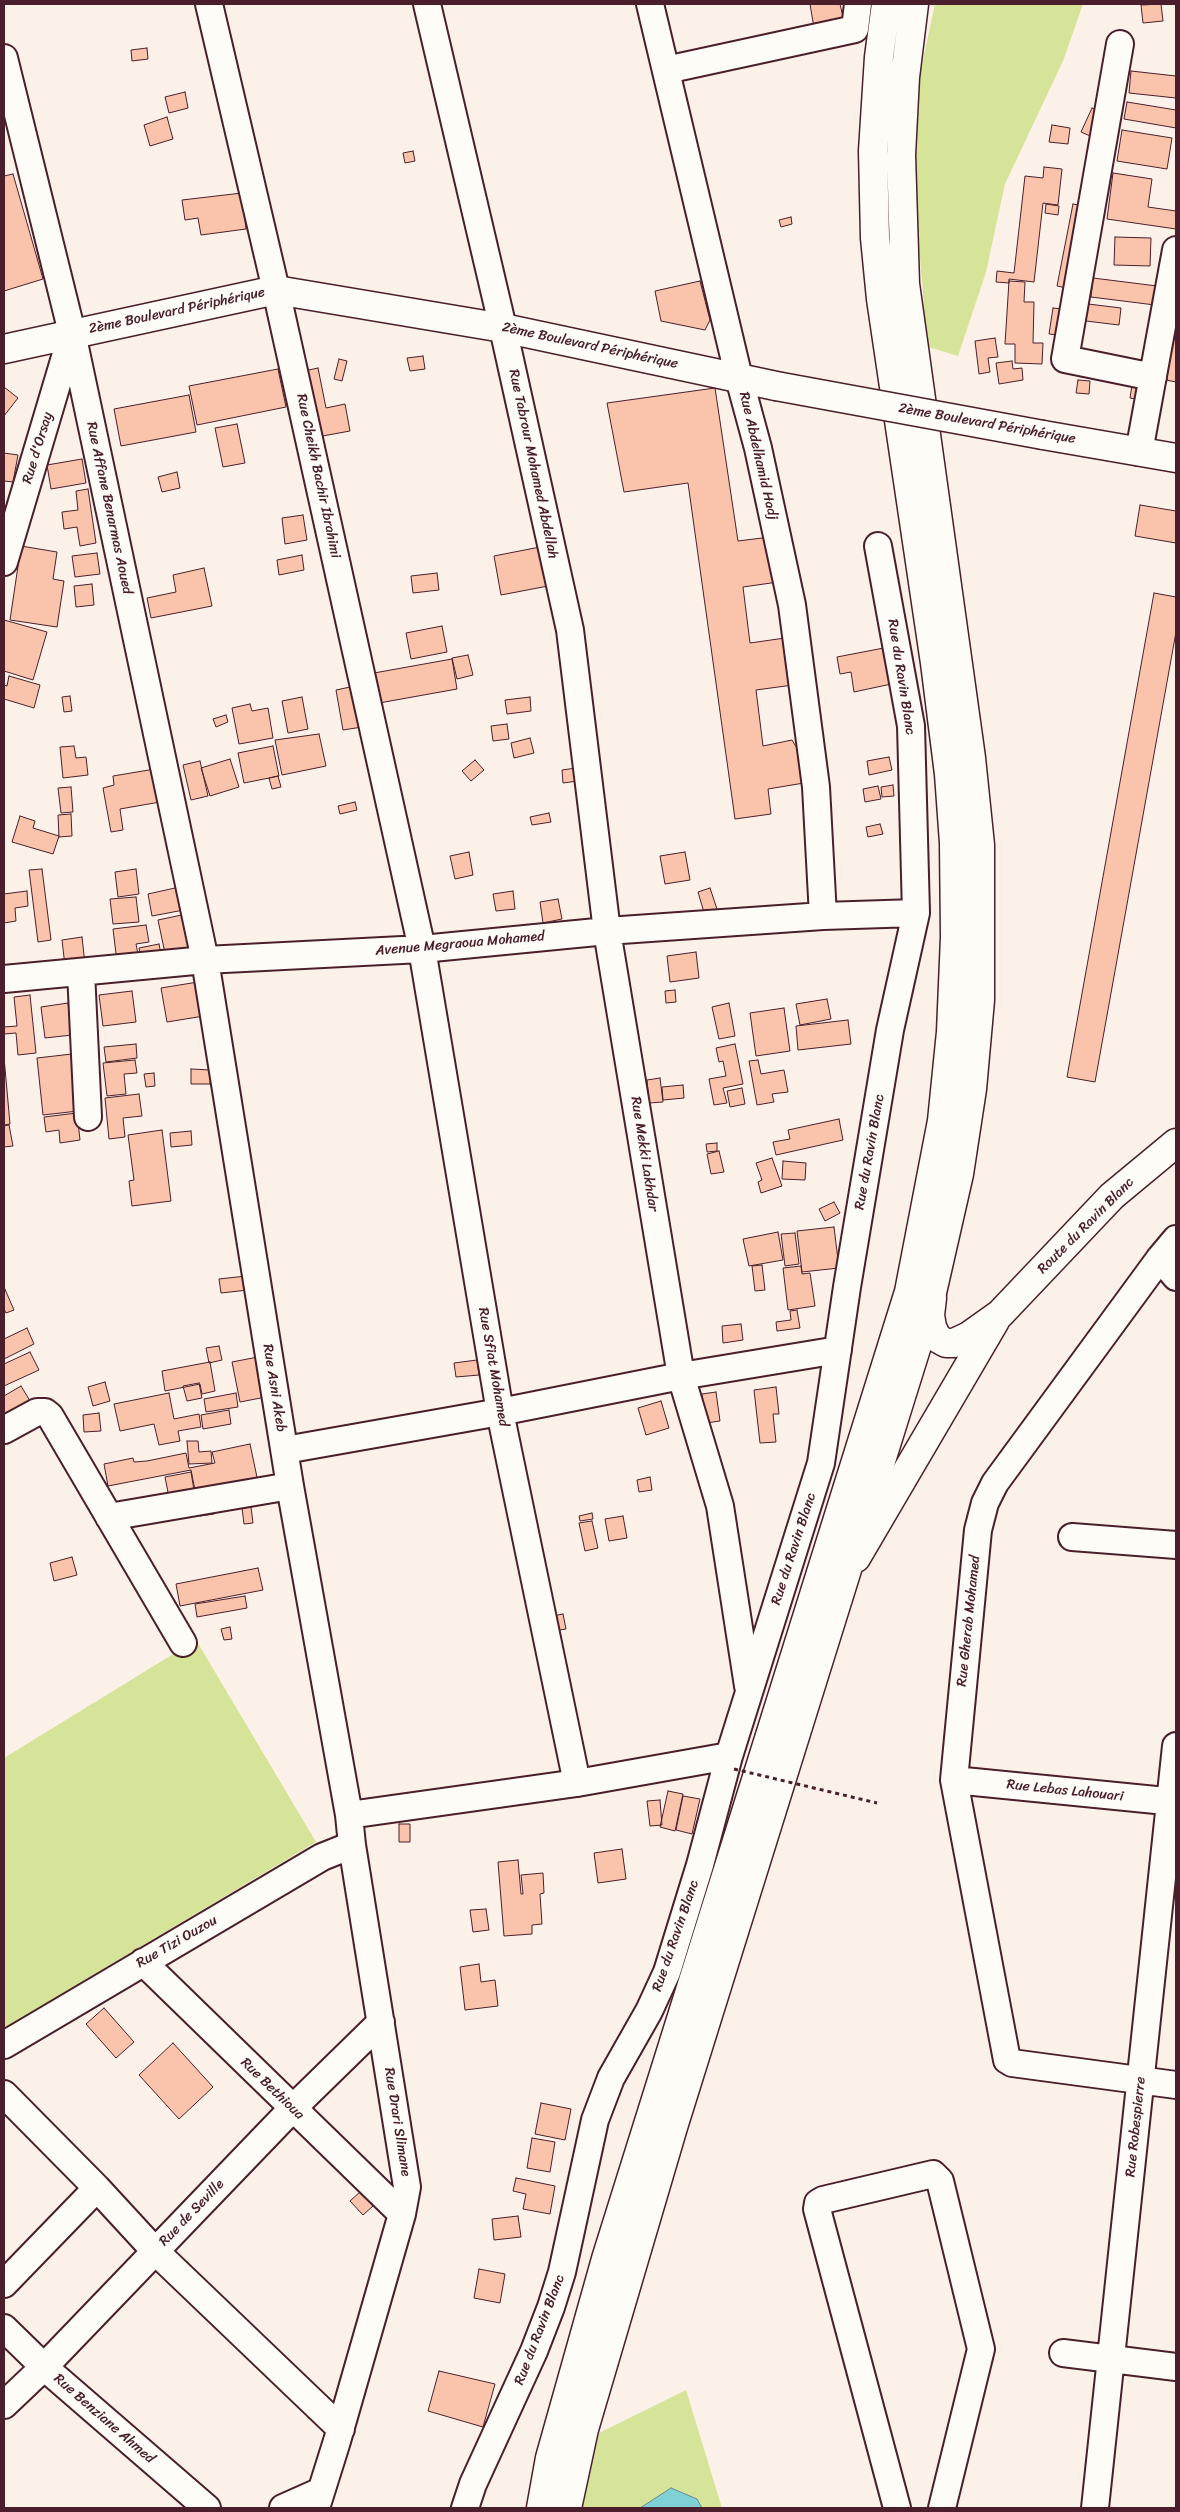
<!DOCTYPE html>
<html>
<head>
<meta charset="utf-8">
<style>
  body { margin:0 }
  #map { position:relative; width:1180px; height:2512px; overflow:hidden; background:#fcf1e8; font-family:Sriracha,sans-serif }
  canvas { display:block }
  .frame { position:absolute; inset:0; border:5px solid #4a1f2b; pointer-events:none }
</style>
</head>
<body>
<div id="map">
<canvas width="1180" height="2512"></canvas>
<div class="frame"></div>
</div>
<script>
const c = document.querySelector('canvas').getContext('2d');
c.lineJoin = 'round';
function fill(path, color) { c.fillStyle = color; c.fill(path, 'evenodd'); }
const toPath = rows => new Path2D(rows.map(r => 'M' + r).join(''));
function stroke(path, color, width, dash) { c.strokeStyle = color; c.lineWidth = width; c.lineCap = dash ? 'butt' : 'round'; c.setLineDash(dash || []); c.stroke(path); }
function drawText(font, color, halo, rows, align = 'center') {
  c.font = font + ' Sriracha,sans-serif'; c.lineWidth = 4; c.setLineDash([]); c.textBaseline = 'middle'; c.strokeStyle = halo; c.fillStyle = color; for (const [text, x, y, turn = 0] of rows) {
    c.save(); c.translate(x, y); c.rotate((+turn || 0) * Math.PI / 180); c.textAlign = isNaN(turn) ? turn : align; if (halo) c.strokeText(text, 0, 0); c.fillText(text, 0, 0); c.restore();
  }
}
fill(toPath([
  [935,4,1083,4,1063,61,1005,184,986,272,958,356,925,346,923,291,916,217,915,97],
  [196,1640,316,1842,4,2028,4,1758],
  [686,2390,722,2508,581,2508,599,2433]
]), '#d5e498');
const water = toPath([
  [671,2488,697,2499,702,2508,640,2508,671,2488]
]);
fill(water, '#80d1d6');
stroke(water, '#6a8a92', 1);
const building = toPath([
  [810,4,840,4,844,21,814,28,810,4],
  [1161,4,1163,21,1143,23,1141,5,1161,4],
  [147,48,148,59,132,61,131,50,147,48],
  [1131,71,1176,76,1176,98,1129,93,1131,71],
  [185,92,188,108,169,113,165,97,185,92],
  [1127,102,1176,110,1176,128,1124,119,1127,102],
  [1092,108,1107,115,1097,139,1081,132,1092,108],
  [167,117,173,139,150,146,144,125,167,117],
  [1052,125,1070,128,1068,144,1049,142,1052,125],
  [1122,130,1172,138,1167,169,1117,161,1122,130],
  [413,151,415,161,405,163,403,153,413,151],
  [1044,167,1062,169,1058,205,1043,203,1034,282,1009,279,1009,283,996,282,997,271,1014,273,1025,176,1043,178,1044,167],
  [1113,173,1152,179,1148,207,1176,211,1176,229,1107,219,1113,173],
  [13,174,43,279,4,291,4,176,13,174],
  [242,193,246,229,201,235,198,218,185,220,182,200,242,193],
  [1046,204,1059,206,1058,215,1045,213,1046,204],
  [1073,204,1093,208,1077,290,1057,286,1073,204],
  [791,217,792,224,781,227,779,220,791,217],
  [1115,237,1151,238,1150,266,1114,265,1115,237],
  [1093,278,1165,287,1163,306,1091,297,1093,278],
  [700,281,710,320,705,330,661,321,655,291,700,281],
  [1009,281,1025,282,1024,302,1034,302,1033,343,1043,343,1042,364,1015,363,1015,344,1005,344,1009,281],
  [1088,304,1121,308,1119,325,1086,321,1088,304],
  [1053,308,1062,309,1058,335,1049,334,1053,308],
  [1176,328,1176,382,1166,380,1176,328],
  [995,338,998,357,988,358,990,372,979,374,975,341,995,338],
  [423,356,425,369,410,371,407,358,423,356],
  [339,359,347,361,342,381,334,379,339,359],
  [1012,361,1013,369,1022,368,1023,380,999,384,996,363,1012,361],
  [318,368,326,408,345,404,350,431,317,437,304,371,318,368],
  [278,369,286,407,197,425,189,386,278,369],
  [1078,380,1090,381,1089,394,1076,393,1078,380],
  [1132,385,1145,387,1142,400,1130,398,1132,385],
  [4,387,18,398,4,416,4,387],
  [715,388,738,541,770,537,778,582,743,587,750,643,785,638,793,685,756,690,763,746,792,740,798,750,804,783,768,789,771,814,735,819,688,483,624,492,607,403,715,388],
  [189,395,196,432,121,446,114,409,189,395],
  [237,424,245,463,223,467,215,428,237,424],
  [4,453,18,455,13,482,4,481,4,453],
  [82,459,86,483,51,489,47,465,82,459],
  [177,472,180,488,162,492,158,477,177,472],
  [88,489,96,543,80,546,77,527,64,529,62,512,78,510,76,491,88,489],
  [1140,505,1176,511,1176,543,1135,536,1140,505],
  [303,515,307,540,285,544,282,518,303,515],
  [21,546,57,552,53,579,64,581,57,627,10,620,21,546],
  [540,547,548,586,501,595,494,556,540,547],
  [97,553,100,574,75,577,72,556,97,553],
  [302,555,304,570,279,575,277,560,302,555],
  [204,568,212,606,151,618,147,598,176,592,173,575,204,568],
  [437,573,439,590,413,593,411,576,437,573],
  [92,584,94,605,76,607,74,586,92,584],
  [1154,593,1176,597,1176,632,1095,1082,1067,1077,1154,593],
  [4,620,47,632,33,680,4,671,4,620],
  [442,626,447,652,411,659,406,633,442,626],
  [889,647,896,683,854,692,851,672,840,674,837,657,889,647],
  [468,655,473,675,457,679,452,658,468,655],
  [452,659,457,689,379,703,374,673,452,659],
  [9,676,40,685,34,708,4,699,4,685,7,686,9,676],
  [355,686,362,727,343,730,336,690,355,686],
  [70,696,72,711,64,712,62,697,70,696],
  [302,697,308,729,288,733,282,701,302,697],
  [530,697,531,711,507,714,505,700,530,697],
  [250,704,252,711,268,708,273,738,239,744,232,708,250,704],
  [226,715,228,722,216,727,213,719,226,715],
  [507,724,509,739,493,741,491,726,507,724],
  [319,734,326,766,282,775,275,740,319,734],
  [530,738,534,753,514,758,511,743,530,738],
  [74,746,76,758,86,757,88,775,63,778,60,747,74,746],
  [273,746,279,776,244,783,238,753,273,746],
  [889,757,892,770,869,775,867,761,889,757],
  [230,759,239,787,210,796,201,768,230,759],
  [475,760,484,770,471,781,462,771,475,760],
  [200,761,208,796,191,800,183,765,200,761],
  [576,768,578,781,563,783,562,770,576,768],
  [155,769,160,802,120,809,123,830,111,832,103,788,114,785,113,776,155,769],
  [278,776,281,787,272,789,269,778,278,776],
  [893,785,894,796,882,797,881,787,893,785],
  [878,786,881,799,865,802,863,789,878,786],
  [71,787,73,812,61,813,58,788,71,787],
  [355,802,357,810,340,814,338,806,355,802],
  [549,813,551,822,532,825,530,817,549,813],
  [71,814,72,836,59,837,58,815,71,814],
  [20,816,35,821,33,828,59,836,53,854,12,842,20,816],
  [880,824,883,834,868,837,866,827,880,824],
  [469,852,473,875,455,879,450,856,469,852],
  [685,852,690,880,665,884,660,856,685,852],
  [42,869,51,940,38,942,29,870,42,869],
  [136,869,139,894,118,897,115,872,136,869],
  [184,886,189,909,152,916,148,894,184,886],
  [710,888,721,921,708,926,698,892,710,888],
  [27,891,28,906,15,908,16,921,4,923,4,894,27,891],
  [513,891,515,909,496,911,493,894,513,891],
  [136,897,139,922,113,924,110,899,136,897],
  [558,899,562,919,543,923,540,902,558,899],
  [191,913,200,957,167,963,158,920,191,913],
  [146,925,149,942,136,944,139,959,117,962,113,929,146,925],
  [82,937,85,964,65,966,62,940,82,937],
  [159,944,162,959,142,963,139,948,159,944],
  [696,952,699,978,670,982,667,956,696,952],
  [198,982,204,1016,167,1022,161,988,198,982],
  [675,990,676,1002,666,1003,665,991,675,990],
  [132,991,136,1022,103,1026,99,995,132,991],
  [30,995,36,1053,18,1055,16,1033,4,1034,4,1027,17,1026,14,997,30,995],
  [827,999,831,1019,800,1025,796,1004,827,999],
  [68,1003,72,1035,45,1038,41,1007,68,1003],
  [729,1003,735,1036,719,1039,712,1007,729,1003],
  [784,1008,790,1051,756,1056,750,1013,784,1008],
  [848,1020,851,1044,798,1050,796,1026,848,1020],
  [136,1044,137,1058,106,1062,104,1047,136,1044],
  [735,1044,743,1084,723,1088,727,1103,714,1105,709,1079,726,1076,723,1061,719,1062,716,1048,735,1044],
  [72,1054,78,1111,43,1115,37,1058,72,1054],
  [4,1057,10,1124,4,1125,4,1057],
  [135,1060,137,1073,124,1074,126,1094,107,1096,103,1063,135,1060],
  [758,1060,761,1074,784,1070,788,1092,772,1094,774,1102,757,1105,749,1061,758,1060],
  [191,1069,211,1070,210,1084,191,1084,191,1069],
  [154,1073,155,1086,146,1087,144,1074,154,1073],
  [660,1078,663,1102,649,1103,647,1080,660,1078],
  [683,1085,684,1098,663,1100,662,1087,683,1085],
  [742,1088,745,1104,730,1107,727,1091,742,1088],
  [139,1094,142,1116,123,1118,125,1137,109,1139,105,1098,139,1094],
  [77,1113,80,1140,60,1143,59,1130,46,1132,44,1117,77,1113],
  [839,1119,843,1140,776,1155,773,1142,790,1139,788,1130,839,1119],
  [9,1125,13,1146,4,1147,4,1126,9,1125],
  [162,1130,171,1201,132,1206,129,1181,134,1180,128,1135,162,1130],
  [191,1131,192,1145,171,1147,170,1133,191,1131],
  [717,1143,717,1151,707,1152,706,1144,717,1143],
  [719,1151,724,1172,711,1174,707,1154,719,1151],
  [772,1158,782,1186,761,1193,758,1182,762,1180,756,1163,772,1158],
  [783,1161,806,1163,805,1180,782,1179,783,1161],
  [834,1202,840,1213,825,1221,819,1209,834,1202],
  [834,1227,839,1268,802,1272,797,1231,834,1227],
  [778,1232,783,1260,749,1266,743,1239,778,1232],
  [795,1233,799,1264,785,1266,781,1234,795,1233],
  [762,1265,765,1290,755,1291,752,1266,762,1265],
  [801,1266,802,1274,810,1273,815,1306,788,1310,783,1268,801,1266],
  [246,1276,248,1290,221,1293,219,1279,246,1276],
  [4,1287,14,1310,6,1313,4,1309,4,1287],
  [797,1310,800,1328,777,1331,776,1322,791,1320,790,1311,797,1310],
  [741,1324,743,1340,723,1343,722,1326,741,1324],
  [27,1328,34,1344,4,1359,4,1339,27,1328],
  [219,1346,222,1360,209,1363,206,1348,219,1346],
  [30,1352,39,1370,4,1386,4,1364,30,1352],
  [263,1356,271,1396,240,1402,232,1362,263,1356],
  [477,1360,479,1375,456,1377,454,1363,477,1360],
  [210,1362,215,1391,202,1394,200,1384,165,1391,162,1371,210,1362],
  [105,1382,110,1401,93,1406,88,1387,105,1382],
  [199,1383,202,1398,187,1401,183,1386,199,1383],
  [21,1386,35,1409,4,1428,4,1396,21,1386],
  [776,1387,779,1414,773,1414,776,1442,760,1443,754,1390,776,1387],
  [716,1392,720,1421,706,1423,702,1394,716,1392],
  [169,1393,174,1419,199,1414,201,1427,178,1431,180,1441,159,1445,154,1424,120,1431,114,1404,169,1393],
  [236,1393,238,1407,206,1412,204,1399,236,1393],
  [661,1401,669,1428,646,1435,638,1408,661,1401],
  [229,1410,231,1424,203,1429,201,1415,229,1410],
  [99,1413,101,1431,84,1432,83,1415,99,1413],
  [187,1441,198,1441,199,1452,211,1451,212,1463,189,1464,187,1441],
  [250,1444,258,1482,213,1508,214,1514,200,1516,191,1470,108,1486,104,1464,133,1458,134,1462,147,1461,186,1453,189,1468,215,1463,212,1452,250,1444],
  [191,1472,198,1514,173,1518,165,1477,191,1472],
  [650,1477,652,1490,639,1492,637,1480,650,1477],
  [251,1507,253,1523,244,1524,242,1508,251,1507],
  [592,1513,593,1519,580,1521,579,1516,592,1513],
  [623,1516,627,1538,609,1541,605,1519,623,1516],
  [592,1521,598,1548,585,1551,579,1523,592,1521],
  [72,1557,77,1575,54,1581,50,1563,72,1557],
  [258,1568,263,1590,180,1606,176,1584,258,1568],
  [245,1596,247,1608,197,1617,195,1604,245,1596],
  [563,1614,566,1629,540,1633,537,1619,563,1614],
  [230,1627,232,1639,224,1640,221,1629,230,1627],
  [668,1791,683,1794,675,1831,660,1827,668,1791],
  [683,1796,700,1799,692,1834,676,1830,683,1796],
  [660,1800,662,1825,650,1826,647,1801,660,1800],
  [399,1824,410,1824,410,1842,399,1842,399,1824],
  [622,1849,626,1879,598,1883,594,1853,622,1849],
  [518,1860,521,1894,523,1894,521,1875,543,1873,544,1893,540,1894,542,1924,532,1925,532,1934,504,1936,498,1862,518,1860],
  [486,1909,489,1930,473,1932,470,1910,486,1909],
  [479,1964,481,1982,495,1980,498,2006,465,2010,460,1967,479,1964],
  [104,2008,134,2042,116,2058,86,2024,104,2008],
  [173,2043,213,2087,179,2119,139,2075,173,2043],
  [541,2103,571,2109,565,2140,535,2134,541,2103],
  [532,2138,555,2142,550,2172,527,2168,532,2138],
  [516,2178,555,2186,550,2214,523,2209,526,2194,513,2191,516,2178],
  [360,2192,373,2206,363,2215,350,2201,360,2192],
  [518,2216,521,2237,494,2240,492,2219,518,2216],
  [479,2269,505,2274,500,2303,474,2298,479,2269],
  [439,2371,495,2384,483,2427,428,2411,439,2371]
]);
fill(building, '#f9c4ab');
stroke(building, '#4a1f2b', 1);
const minor = toPath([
  [209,4,276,290,422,949,500,1412,577,1783],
  [427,4,503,328,570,630,607,931,681,1376,720,1506,748,1686],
  [650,4,739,378,758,448,792,605,816,787,823,916],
  [1120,44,1065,359,1153,377],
  [4,58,72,333,205,960,290,1486,349,1815,352,1845,407,2187,402,2214,337,2441,316,2508],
  [666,70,855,29,858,4],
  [1139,452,1176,250],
  [4,562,71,337],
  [81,972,88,1117],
  [4,979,205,960,422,949,607,931,823,916,916,913],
  [1176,1239,1160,1258,995,1483,985,1503,978,1530,954,1780,1007,2060,1012,2063,1176,2085],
  [1160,1258,1176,1277],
  [4,1430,37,1412,45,1412,50,1416,183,1643],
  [285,1450,500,1412,681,1376,838,1350],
  [109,1517,290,1486],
  [1072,1537,1176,1545],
  [954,1780,1176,1802],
  [349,1815,577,1783,729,1756],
  [143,1962,402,2214],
  [4,2045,322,1857,352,1845],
  [4,2094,97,2188,155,2251,341,2429],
  [4,2284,97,2188],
  [4,2328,44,2367,207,2508],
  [1063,2353,1176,2367],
  [4,2405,44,2367,292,2109,381,2022],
  [283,2508,319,2492],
  [465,2508,473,2484,534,2351,551,2307,562,2272,595,2120,611,2078,649,2011,667,1972,700,1865,729,1756,821,1463,847,1287,890,1030,916,913,911,726,878,546],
  [897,2508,817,2209,818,2203,823,2200,933,2174,940,2181,981,2349,942,2508],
  [1095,2508,1176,1746]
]);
const major = toPath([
  [4,349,276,290,503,328,776,386],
  [1043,435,1176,458],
  [932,1298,930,1315,932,1327,937,1338,946,1343,954,1343,969,1336,1000,1314,1112,1196,1176,1143],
  [856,1558,995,1321]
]);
const highway = toPath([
  [541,2508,550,2458,606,2259,909,1292,942,1121,951,1032,955,937,954,843,949,774,935,663,881,299,875,238,873,151,879,57,886,4],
  [567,2508,584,2429,673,2127,928,1310,959,1174,972,1089,980,1000,980,845,971,758,905,284,901,155,905,77,914,4]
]);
stroke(minor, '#4a1f2b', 30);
stroke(major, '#4a1f2b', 31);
stroke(highway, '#4a1f2b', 31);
stroke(minor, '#fdfcf7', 26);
stroke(major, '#fdfcf7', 28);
stroke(highway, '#fdfcf7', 28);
const majorBridge = toPath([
  [776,386,1043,435]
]);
stroke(majorBridge, '#4a1f2b', 31, []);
stroke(toPath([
  [734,1769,877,1803]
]), '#4a1f2b', 3, [4, 4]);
stroke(majorBridge, '#fdfcf7', 28);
drawText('14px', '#4a1f2b', '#fdfcf7', [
  ["2ème Boulevard Périphérique",177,311,-12],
  ["2ème Boulevard Périphérique",590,346,12],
  ["2ème Boulevard Périphérique",987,424,10],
  ["Rue d'Orsay",38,448,-73],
  ["Rue Abdelhamid Hadj",758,456,77],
  ["Rue Tabrour Mohamed Abdellah",533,464,78],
  ["Rue Cheikh Bachir Ibrahimi",318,476,78],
  ["Rue Affane Benarmas Aoued",109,508,78],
  ["Rue du Ravin Blanc",901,677,81],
  ["Avenue Megraoua Mohamed",460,944,-5],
  ["Rue du Ravin Blanc",870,1152,-80],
  ["Rue Mekki Lakhdar",644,1154,81],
  ["Route du Ravin Blanc",1086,1226,-45],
  ["Rue Sfiat Mohamed",493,1367,80],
  ["Rue Asni Akeb",274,1388,81],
  ["Rue du Ravin Blanc",794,1549,-72],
  ["Rue Gherab Mohamed",969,1621,-84],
  ["Rue Lebas Lahouari",1065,1791,6],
  ["Rue du Ravin Blanc",676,1936,-71],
  ["Rue Tizi Ouzou",177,1942,-30],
  ["Rue Bethioua",272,2089,44],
  ["Rue Drari Slimane",397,2122,81],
  ["Rue Robespierre",1136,2127,-84],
  ["Rue de Seville",192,2213,-46],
  ["Rue du Ravin Blanc",540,2330,-69],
  ["Rue Benziane Ahmed",104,2419,41]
]);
</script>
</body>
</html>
